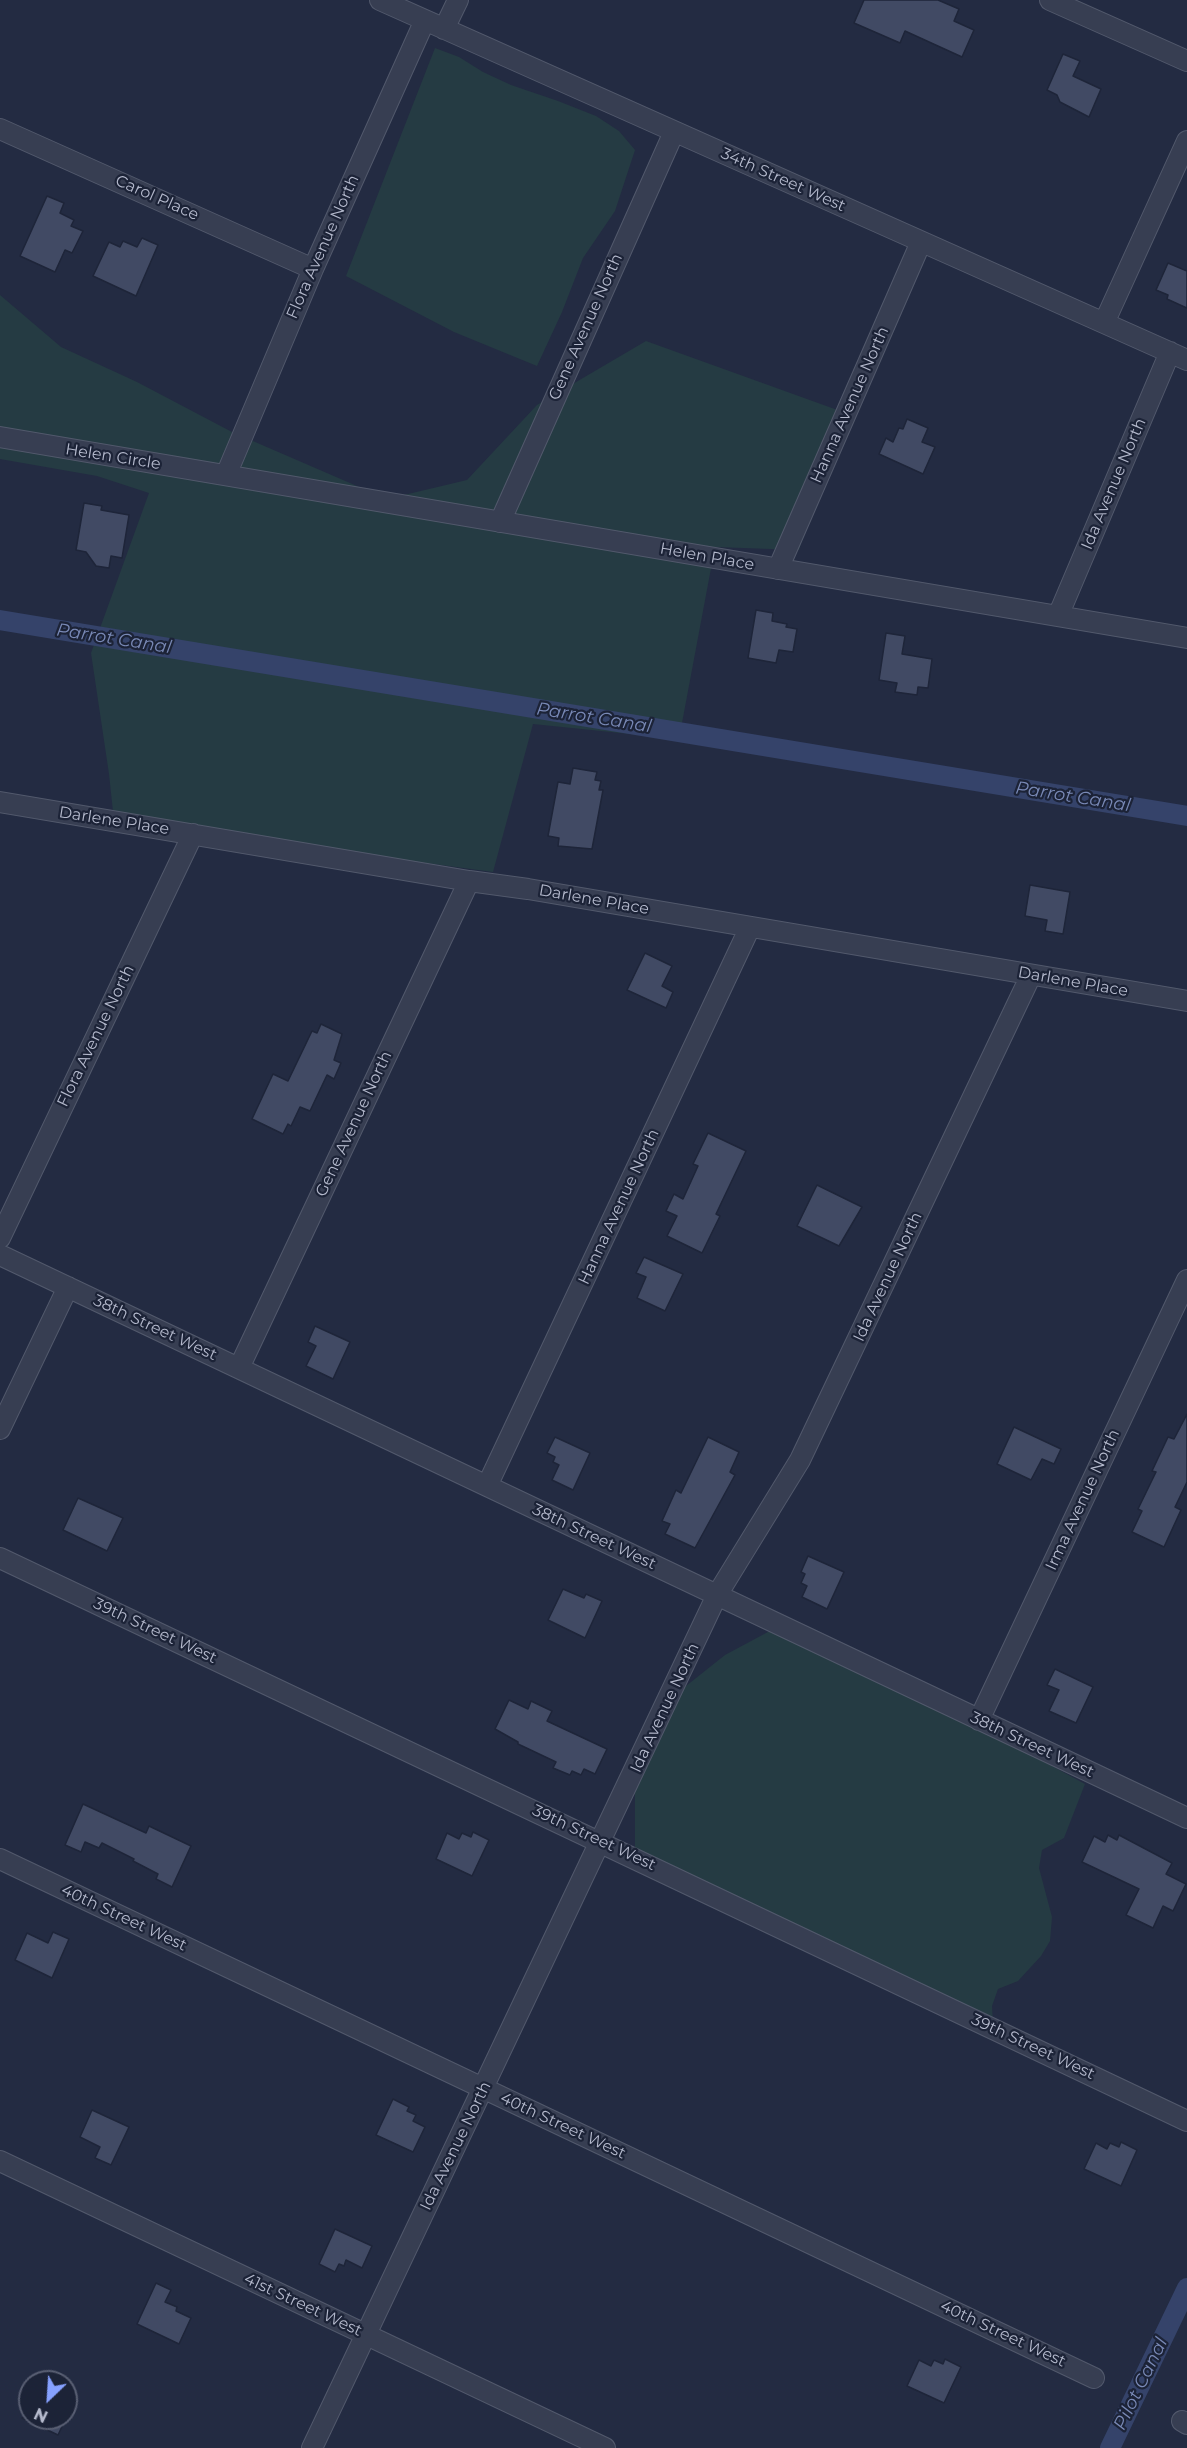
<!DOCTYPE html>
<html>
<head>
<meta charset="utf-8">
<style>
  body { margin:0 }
  #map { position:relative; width:1187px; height:2448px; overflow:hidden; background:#232b42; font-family:Montserrat,sans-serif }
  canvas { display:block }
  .north { position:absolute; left:18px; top:2370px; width:60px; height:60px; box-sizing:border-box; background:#1c2337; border:2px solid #595f73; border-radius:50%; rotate:205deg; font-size:16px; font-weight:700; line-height:24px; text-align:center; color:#b4b9cc }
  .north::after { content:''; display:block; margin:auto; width:21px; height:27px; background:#86a1ff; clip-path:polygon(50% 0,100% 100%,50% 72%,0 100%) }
</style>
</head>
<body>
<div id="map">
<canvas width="1187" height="2448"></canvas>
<div class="north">N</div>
</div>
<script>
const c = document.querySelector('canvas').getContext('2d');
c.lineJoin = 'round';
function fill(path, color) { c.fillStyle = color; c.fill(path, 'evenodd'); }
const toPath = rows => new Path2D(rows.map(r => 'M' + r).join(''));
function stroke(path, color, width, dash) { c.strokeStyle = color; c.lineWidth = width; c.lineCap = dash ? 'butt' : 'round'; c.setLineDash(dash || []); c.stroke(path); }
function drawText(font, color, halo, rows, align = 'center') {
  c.font = font + ' Montserrat,sans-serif'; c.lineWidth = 4.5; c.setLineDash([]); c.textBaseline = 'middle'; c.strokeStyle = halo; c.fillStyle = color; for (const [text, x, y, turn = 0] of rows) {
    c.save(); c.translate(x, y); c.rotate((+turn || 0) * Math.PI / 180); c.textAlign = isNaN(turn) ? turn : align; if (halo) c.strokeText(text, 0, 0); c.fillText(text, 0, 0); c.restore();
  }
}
fill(toPath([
  [435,48,459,57,483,72,511,85,558,101,596,116,619,131,635,150,615,211,583,258,562,312,537,366,454,332,346,276],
  [0,295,61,347,137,382,232,432,387,499,467,480,537,405,646,341,843,412,799,550,715,547,679,739,533,724,493,872,114,821,109,774,91,653,149,493,97,476,0,459],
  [781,1625,964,1718,1085,1784,1064,1838,1042,1850,1039,1868,1052,1917,1050,1941,1041,1956,1018,1981,998,1989,992,2006,993,2024,635,1862,635,1790,658,1723,686,1686,725,1655]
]), '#253b43');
stroke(toPath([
  [0,620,1187,816],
  [1110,2448,1187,2288]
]), '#35436a', 20);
const building = toPath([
  [864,0,938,0,959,9,954,21,974,30,962,57,905,31,900,43,854,23,864,0],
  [1063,54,1080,61,1073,76,1101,89,1089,117,1060,102,1057,95,1047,90,1063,54],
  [47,196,64,203,60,213,74,220,71,226,83,231,72,253,65,250,55,272,20,256,47,196],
  [142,238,158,245,136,296,93,276,109,242,120,247,123,241,137,247,142,238],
  [1168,263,1187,271,1187,308,1167,299,1168,295,1156,290,1168,263],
  [907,419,928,428,922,442,935,447,923,474,879,454,886,438,893,442,899,428,903,429,907,419],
  [84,503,102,506,101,510,129,515,122,558,111,556,109,568,96,566,86,552,76,550,84,503],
  [756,610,773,613,772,621,787,624,786,627,797,629,793,652,779,650,776,663,748,658,756,610],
  [886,633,905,636,902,654,932,659,928,688,918,687,917,695,895,692,897,683,879,680,886,633],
  [573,768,597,772,595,780,601,781,599,790,603,790,592,849,558,846,559,838,548,836,558,782,570,784,573,768],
  [1030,885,1070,892,1063,934,1045,931,1047,920,1025,916,1030,885],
  [645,953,672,966,662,986,673,992,666,1008,627,990,645,953],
  [321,1024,342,1034,334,1060,341,1063,334,1079,327,1075,310,1111,300,1107,291,1126,288,1124,283,1134,252,1119,273,1074,288,1081,312,1031,317,1033,321,1024],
  [708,1133,746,1151,716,1214,720,1216,702,1253,667,1236,677,1216,666,1211,674,1194,683,1199,698,1166,693,1164,708,1133],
  [817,1185,862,1207,839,1246,797,1226,817,1185],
  [644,1257,683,1274,665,1311,637,1298,646,1277,636,1273,644,1257],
  [315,1326,350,1342,333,1379,306,1366,316,1346,308,1342,315,1326],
  [1187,1414,1187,1482,1175,1507,1181,1510,1164,1547,1132,1532,1142,1511,1138,1509,1156,1472,1152,1471,1168,1437,1174,1439,1187,1414],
  [1014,1427,1061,1449,1054,1464,1042,1459,1031,1480,997,1464,1014,1427],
  [555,1437,590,1453,573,1490,552,1480,559,1465,553,1462,555,1457,547,1453,555,1437],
  [708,1437,739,1452,730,1472,735,1475,695,1548,665,1534,670,1524,662,1521,676,1490,681,1493,708,1437],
  [78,1498,123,1518,107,1551,63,1530,78,1498],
  [808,1556,844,1572,827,1609,802,1597,807,1586,801,1583,805,1574,801,1572,808,1556],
  [563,1589,584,1598,586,1594,602,1601,585,1638,548,1620,563,1589],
  [1055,1669,1093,1687,1076,1723,1049,1711,1059,1690,1047,1685,1055,1669],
  [509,1700,528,1709,531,1701,552,1711,547,1721,607,1749,595,1774,584,1769,581,1775,572,1771,570,1775,553,1768,556,1762,518,1744,518,1742,495,1729,509,1700],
  [83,1804,146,1833,149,1826,191,1846,172,1887,156,1879,158,1874,133,1861,134,1859,102,1843,99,1848,85,1842,81,1852,65,1845,83,1804],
  [473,1832,489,1840,472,1876,436,1859,447,1833,459,1839,462,1833,471,1837,473,1832],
  [1108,1835,1117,1840,1119,1835,1172,1863,1166,1874,1186,1884,1173,1911,1163,1906,1153,1928,1126,1915,1139,1889,1082,1862,1094,1836,1105,1842,1108,1835],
  [53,1932,69,1939,52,1978,15,1960,27,1933,48,1943,53,1932],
  [393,2099,409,2107,407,2111,416,2115,413,2121,425,2127,413,2152,376,2135,393,2099],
  [92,2110,129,2127,111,2165,95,2158,100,2147,80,2137,92,2110],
  [1121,2142,1137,2150,1121,2186,1084,2169,1096,2143,1107,2149,1110,2143,1119,2147,1121,2142],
  [335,2229,372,2246,362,2268,346,2260,344,2266,339,2264,335,2272,319,2264,335,2229],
  [156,2283,171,2290,165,2302,177,2307,176,2311,191,2318,179,2344,137,2324,156,2283],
  [945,2359,961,2367,944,2403,907,2386,919,2360,931,2366,934,2360,943,2364,945,2359],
  [22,2418,66,2418,58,2435,22,2418]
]);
fill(building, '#414a64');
stroke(building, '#1e2539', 1.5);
const street = toPath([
  [380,0,1187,360],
  [1050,0,1187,61],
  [444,29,458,0],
  [0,129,313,269],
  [1104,323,1187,141],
  [0,437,1187,638],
  [226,475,313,269,425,20],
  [500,522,674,132],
  [778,569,921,242],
  [1058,616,1170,352],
  [0,802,469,881,528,889,1187,1001],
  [0,1238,193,834],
  [0,1255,1187,1818],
  [239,1368,469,881],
  [0,1429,68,1287],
  [487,1486,750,927],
  [0,1558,1187,2121],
  [979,1720,1187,1280],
  [0,1859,1094,2378],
  [0,2161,605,2448],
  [1182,2421,1187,2424],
  [312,2448,717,1595,800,1460,1031,975]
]);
stroke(street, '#52596c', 22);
stroke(street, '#373e52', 20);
drawText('16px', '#b4b9cc', '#1c2337', [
  ["34th Street West",783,180,24],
  ["Carol Place",157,198,24],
  ["Flora Avenue North",323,247,-66],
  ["Gene Avenue North",586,327,-66],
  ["Hanna Avenue North",850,405,-66],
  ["Helen Circle",113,457,9],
  ["Ida Avenue North",1114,484,-67],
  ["Helen Place",707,557,10],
  ["Darlene Place",114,821,9],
  ["Darlene Place",594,900,10],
  ["Darlene Place",1073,982,10],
  ["Flora Avenue North",96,1036,-64],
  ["Gene Avenue North",354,1124,-65],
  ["Hanna Avenue North",619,1207,-65],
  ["Ida Avenue North",888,1277,-65],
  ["38th Street West",155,1328,25],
  ["Irma Avenue North",1083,1500,-65],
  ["38th Street West",594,1537,25],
  ["39th Street West",155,1631,25],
  ["Ida Avenue North",665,1708,-65],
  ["38th Street West",1032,1745,25],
  ["39th Street West",594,1838,25],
  ["40th Street West",124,1918,25],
  ["39th Street West",1033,2047,25],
  ["40th Street West",563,2126,25],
  ["Ida Avenue North",456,2146,-64],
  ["41st Street West",303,2305,25],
  ["40th Street West",1003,2334,25]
]);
drawText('italic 18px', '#7989b6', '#1c2337', [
  ["Parrot Canal",114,639,9],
  ["Parrot Canal",594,718,9],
  ["Parrot Canal",1073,797,9],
  ["Pilot Canal",1141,2384,-64]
]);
</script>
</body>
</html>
